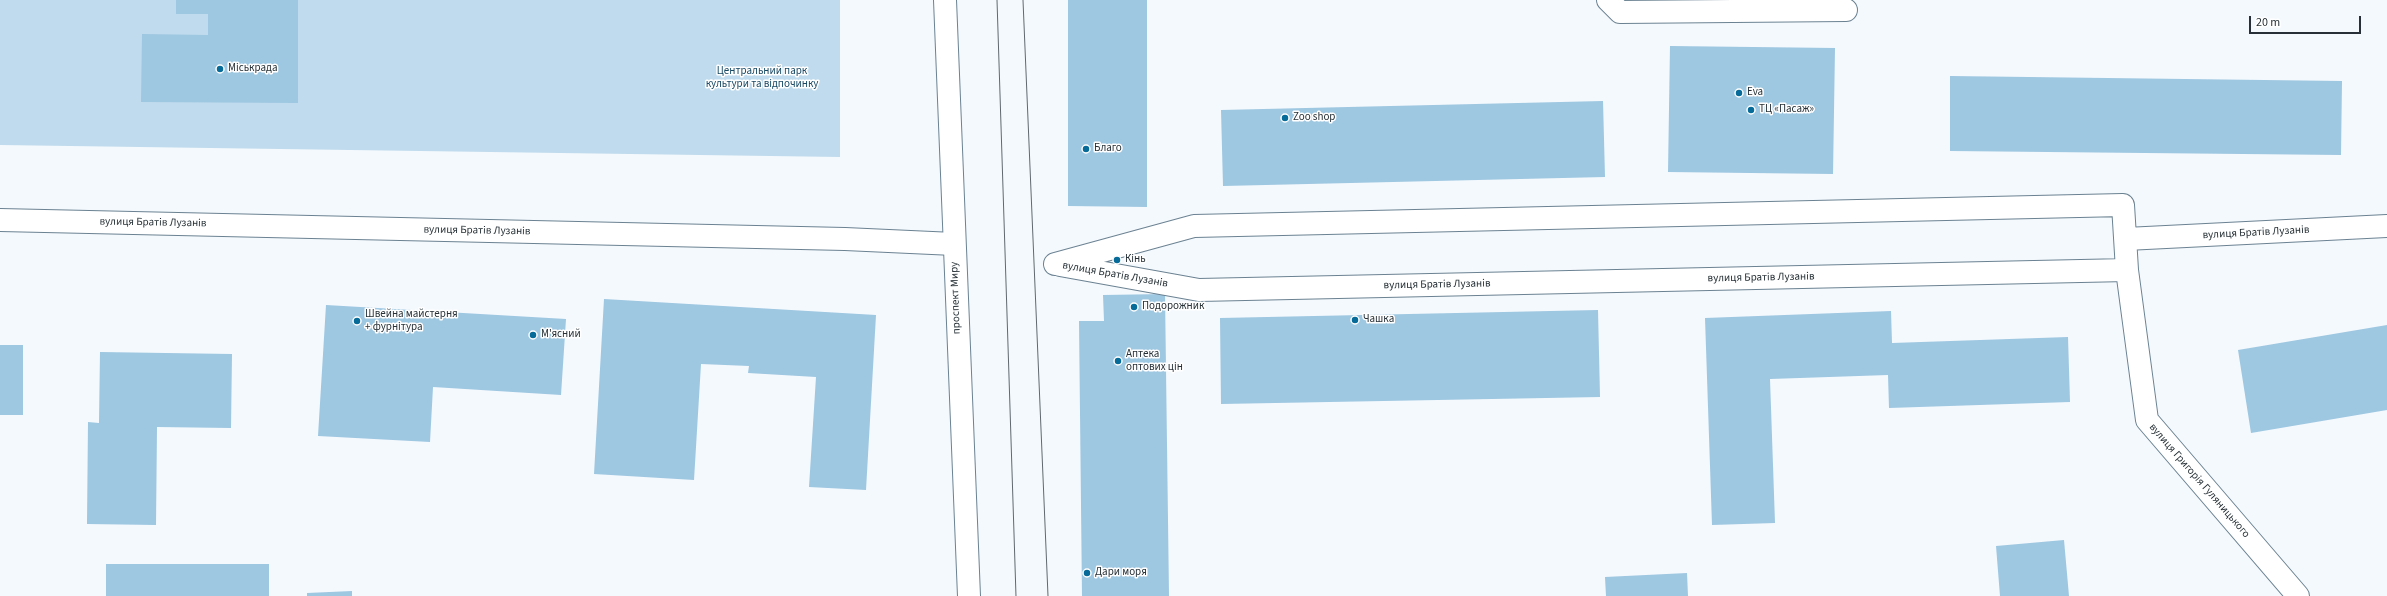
<!DOCTYPE html>
<html>
<head>
<meta charset="utf-8">
<style>
  body { margin:0 }
  #map { position:relative; width:2387px; height:596px; overflow:hidden; background:#f4f9fd; font-family:"Source Sans 3",sans-serif }
  canvas { display:block }
  .scale { position:absolute; left:2249px; top:16px; width:112px; height:18px; box-sizing:border-box; border:2px solid #263036; border-top:0; padding-left:5px; font-size:12px; line-height:14px; white-space:nowrap; color:#263036; -webkit-text-stroke:3px #fff; paint-order:stroke }
</style>
</head>
<body>
<div id="map">
<canvas width="2387" height="596"></canvas>
<div class="scale">20 m</div>
</div>
<script>
const c = document.querySelector('canvas').getContext('2d');
c.lineJoin = 'round';
function fill(path, color) { c.fillStyle = color; c.fill(path, 'evenodd'); }
const toPath = rows => new Path2D(rows.map(r => 'M' + r).join(''));
function stroke(path, color, width, dash) { c.strokeStyle = color; c.lineWidth = width; c.lineCap = dash ? 'butt' : 'round'; c.setLineDash(dash || []); c.stroke(path); }
function drawText(font, color, halo, rows, align = 'center') {
  c.font = font + ' "Source Sans 3",sans-serif'; c.lineWidth = 3; c.setLineDash([]); c.textBaseline = 'middle'; c.strokeStyle = halo; c.fillStyle = color; for (const [text, x, y, turn = 0] of rows) {
    c.save(); c.translate(x, y); c.rotate((+turn || 0) * Math.PI / 180); c.textAlign = isNaN(turn) ? turn : align; if (halo) c.strokeText(text, 0, 0); c.fillText(text, 0, 0); c.restore();
  }
}
fill(toPath([
  [0,0,840,0,840,157,0,145]
]), '#c0dbed');
fill(toPath([
  [176,0,298,0,298,103,141,102,142,34,208,35,208,14,176,14],
  [1068,0,1147,0,1147,207,1068,206],
  [1670,46,1835,48,1833,174,1668,172],
  [1950,76,2342,81,2341,155,1950,151],
  [1603,101,1605,177,1223,186,1221,110],
  [1165,294,1169,596,1082,596,1079,321,1104,321,1103,295],
  [604,299,876,315,866,490,809,487,816,377,748,373,749,366,701,364,694,480,594,474],
  [326,305,566,319,561,395,433,387,430,442,318,436],
  [1598,310,1600,397,1221,404,1220,318],
  [1891,311,1892,343,2068,337,2070,402,1889,408,1888,375,1770,379,1775,523,1712,525,1705,318],
  [2387,325,2387,410,2251,433,2238,350],
  [0,345,23,345,23,415,0,415],
  [100,352,232,354,231,428,157,427,156,525,87,524,88,422,99,423],
  [2064,540,2069,596,2000,596,1996,546],
  [106,564,269,564,269,596,106,596],
  [1687,573,1688,596,1606,596,1605,577],
  [352,591,352,596,307,596,307,593]
]), '#9ec7e1');
const lane = toPath([
  [1608,0,1620,12,1846,10]
]);
const street = toPath([
  [2126,239,2387,226],
  [1055,264,1194,226,2123,205,2127,270,2147,420,2298,596],
  [1060,265,1199,290,2127,270]
]);
const secondary = toPath([
  [0,220,845,239,954,244]
]);
const primary = toPath([
  [945,0,969,596]
]);
stroke(lane, '#6b8292', 24);
stroke(street, '#6b8292', 24);
stroke(secondary, '#6b8292', 24);
stroke(primary, '#6b8292', 24);
stroke(lane, '#fff', 22);
stroke(street, '#fff', 22);
stroke(secondary, '#fff', 22);
stroke(primary, '#fff', 22);
stroke(toPath([
  [997,0,1016,596],
  [1023,0,1048,596]
]), '#60696e', 1);
for (const [x, y, r, color] of [
  [220,69,4,"#066b99"],
  [1739,93,4,"#066b99"],
  [1751,110,4,"#066b99"],
  [1285,118,4,"#066b99"],
  [1086,149,4,"#066b99"],
  [1117,260,4,"#066b99"],
  [1134,307,4,"#066b99"],
  [1355,320,4,"#066b99"],
  [357,321,4,"#066b99"],
  [533,335,4,"#066b99"],
  [1118,361,4,"#066b99"],
  [1087,573,4,"#066b99"]
]) { const dot = new Path2D(); dot.arc(x, y, r, 0, 2 * Math.PI); c.fillStyle = color; c.fill(dot); stroke(dot, '#fff', 1.5); }
drawText('11px', '#263036', '#fff', [
  ["Міськрада",228,69],
  ["Eva",1747,93],
  ["ТЦ «Пасаж»",1759,110],
  ["Zoo shop",1293,118],
  ["Благо",1094,149],
  ["Кінь",1125,260],
  ["Подорожник",1142,307],
  ["Швейна майстерня",365,315],
  ["+ фурнітура",365,328],
  ["Чашка",1363,320],
  ["М'ясний",541,335],
  ["Аптека",1126,355],
  ["оптових цін",1126,368],
  ["Дари моря",1095,573]
], 'left');
drawText('11px', '#174864', '#fff', [
  ["Центральний парк",762,72],
  ["культури та відпочинку",762,85]
]);
drawText('11px', '#263036', '#fff', [
  ["вулиця Братів Лузанів",153,223,1],
  ["вулиця Братів Лузанів",477,231,1],
  ["вулиця Братів Лузанів",2256,233,-3],
  ["вулиця Братів Лузанів",1115,275,10],
  ["вулиця Братів Лузанів",1761,278,-1],
  ["вулиця Братів Лузанів",1437,285,-1],
  ["проспект Миру",956,298,-92],
  ["вулиця Григорія Гуляницького",2199,481,49]
]);
</script>
</body>
</html>
